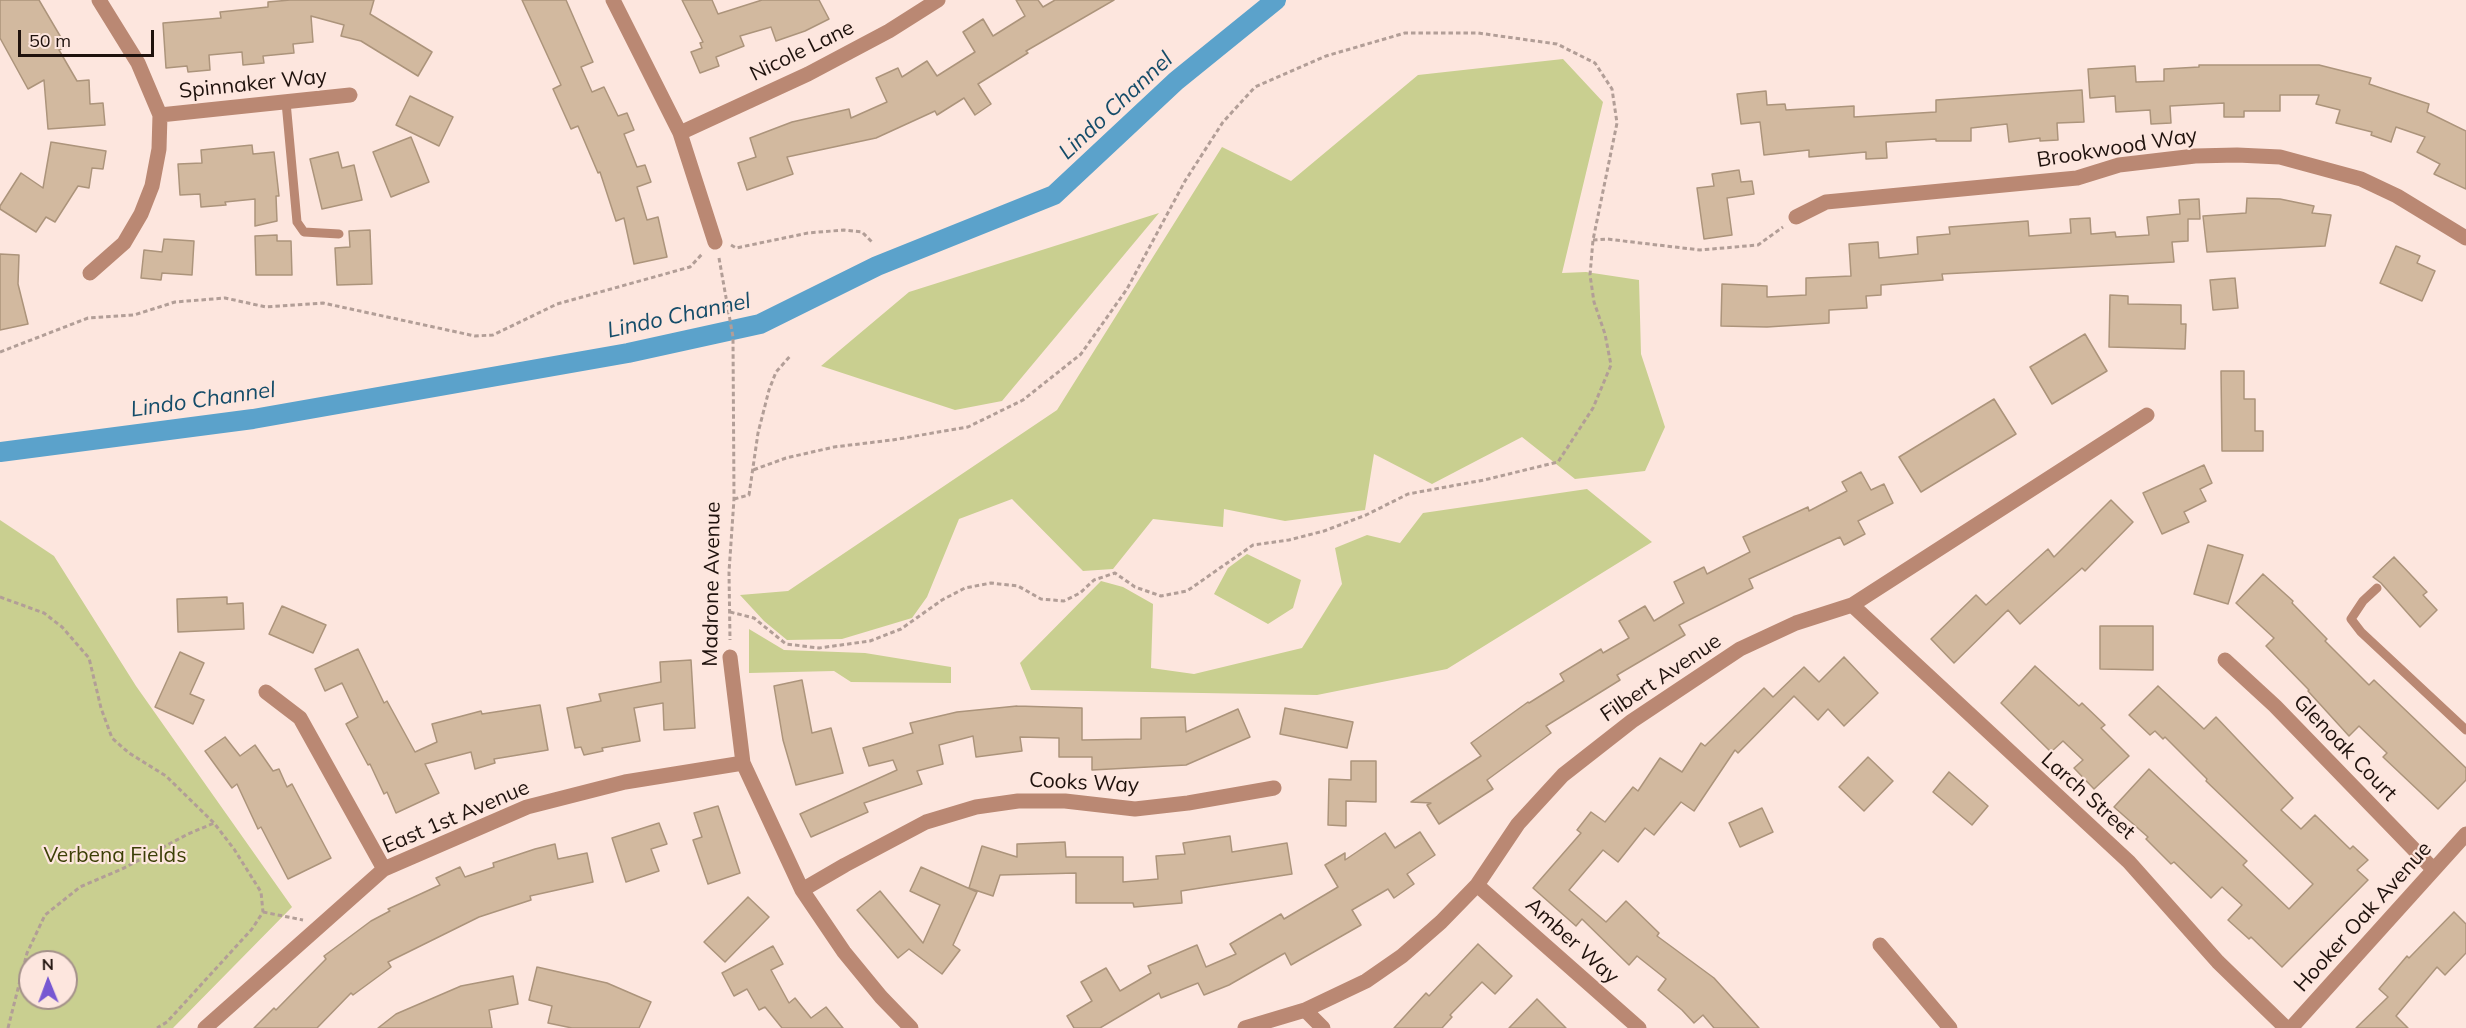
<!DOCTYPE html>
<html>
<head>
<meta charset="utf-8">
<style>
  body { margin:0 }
  #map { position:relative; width:2466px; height:1028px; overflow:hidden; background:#fde6de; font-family:Mulish,sans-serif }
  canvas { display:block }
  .north { position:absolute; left:18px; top:950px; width:60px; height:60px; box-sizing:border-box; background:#fde6de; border:2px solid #a4918a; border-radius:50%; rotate:359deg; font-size:16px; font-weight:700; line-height:24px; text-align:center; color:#1f120d }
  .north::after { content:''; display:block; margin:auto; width:21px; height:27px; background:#7758d2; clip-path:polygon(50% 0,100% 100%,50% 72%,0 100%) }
  .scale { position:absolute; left:18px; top:30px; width:136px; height:27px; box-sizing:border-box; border:3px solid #1f120d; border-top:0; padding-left:8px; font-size:18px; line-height:21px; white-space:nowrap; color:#1f120d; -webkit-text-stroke:4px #fde6de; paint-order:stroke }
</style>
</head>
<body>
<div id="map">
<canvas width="2466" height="1028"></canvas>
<div class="north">N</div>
<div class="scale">50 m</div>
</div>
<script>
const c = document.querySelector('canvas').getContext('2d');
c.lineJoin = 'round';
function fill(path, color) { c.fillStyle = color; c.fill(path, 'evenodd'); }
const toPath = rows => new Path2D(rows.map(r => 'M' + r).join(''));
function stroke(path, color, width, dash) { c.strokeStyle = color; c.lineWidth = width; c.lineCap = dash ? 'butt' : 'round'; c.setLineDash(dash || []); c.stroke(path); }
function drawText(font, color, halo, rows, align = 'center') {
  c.font = font + ' Mulish,sans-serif'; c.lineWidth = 4.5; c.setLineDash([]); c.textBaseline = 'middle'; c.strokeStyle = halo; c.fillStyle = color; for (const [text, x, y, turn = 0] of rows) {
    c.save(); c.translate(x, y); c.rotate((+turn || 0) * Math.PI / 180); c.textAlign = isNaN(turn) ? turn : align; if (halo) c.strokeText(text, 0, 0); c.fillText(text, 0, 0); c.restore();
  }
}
fill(toPath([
  [1563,59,1603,102,1562,273,1586,272,1639,280,1641,354,1665,427,1645,471,1575,479,1522,437,1432,484,1374,454,1365,510,1285,521,1224,509,1223,527,1153,519,1113,569,1083,571,1012,499,959,519,927,597,912,618,842,639,787,640,764,621,740,595,788,591,1057,410,1222,147,1291,181,1418,75],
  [1159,213,1002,401,955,410,821,366,909,292],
  [1587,489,1652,542,1447,669,1317,695,1031,690,1020,663,1101,581,1123,587,1153,604,1151,668,1194,674,1302,648,1342,584,1335,548,1367,535,1400,543,1423,513],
  [0,520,54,556,136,686,292,907,173,1028,0,1028],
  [30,962,66,962,66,998,30,998],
  [1247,554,1301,580,1293,608,1268,624,1214,594,1228,568],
  [749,629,784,650,865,653,951,667,951,683,851,682,834,671,749,673]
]), '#c9cf90');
stroke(toPath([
  [0,452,253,419,628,353,760,324,877,266,1054,195,1176,81,1276,0]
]), '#5ba2cb', 20);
const building = toPath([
  [0,0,39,0,66,46,59,50,77,81,89,80,90,104,103,103,105,125,48,129,44,80,28,89,0,38,0,0],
  [290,0,374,0,370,14,432,52,418,76,361,41,341,36,344,25,311,16,313,42,293,44,294,53,263,56,264,63,243,65,242,52,209,55,210,70,188,72,187,66,166,68,163,23,221,18,220,12,268,7,268,2,290,0],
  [522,0,566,0,593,62,581,67,592,92,604,87,618,116,627,113,634,130,624,134,637,167,645,165,651,182,637,187,647,220,658,217,667,257,634,264,624,218,616,221,600,172,598,173,578,126,571,129,553,89,561,85,522,0],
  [682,0,712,0,718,14,762,0,819,0,829,19,805,31,776,41,771,27,740,36,744,46,716,57,719,66,700,73,691,52,702,48,700,43,703,42,682,0],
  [1016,0,1038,0,1043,7,1055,0,1114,0,1026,51,1028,53,978,84,991,104,975,115,964,98,937,115,935,111,876,138,787,157,793,174,747,190,738,163,756,157,750,138,792,122,849,109,851,118,887,102,876,78,898,68,902,77,927,61,937,76,975,52,963,32,983,19,993,36,1025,16,1016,0],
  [2199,65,2319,65,2371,78,2369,84,2429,104,2427,112,2466,131,2466,189,2434,174,2440,164,2417,152,2425,137,2396,127,2391,142,2371,135,2372,132,2336,123,2340,110,2316,104,2319,95,2280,95,2280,111,2244,111,2244,117,2224,117,2224,103,2170,106,2171,123,2151,124,2150,110,2116,112,2115,96,2090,98,2088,69,2135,66,2136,82,2164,81,2164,69,2199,67,2199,65],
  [2082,90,2084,122,2057,123,2058,140,2040,141,2040,138,2009,142,2007,124,1971,128,1971,141,1936,141,1936,139,1886,142,1887,158,1866,159,1866,152,1809,157,1809,150,1764,155,1760,122,1741,124,1737,94,1766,91,1767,105,1785,104,1786,110,1854,106,1854,117,1936,112,1936,100,2082,90],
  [410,96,453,117,439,146,396,125,410,96],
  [411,137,429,182,391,197,373,152,411,137],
  [51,142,106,151,103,169,92,168,89,188,78,186,55,222,46,217,36,232,0,209,0,206,21,173,43,188,51,142],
  [252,145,253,154,274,152,279,196,276,196,277,221,255,226,255,199,225,202,226,205,201,207,200,194,180,195,178,164,202,163,201,150,252,145],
  [338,152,342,168,354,165,362,200,322,209,310,159,338,152],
  [1739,170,1741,182,1752,181,1754,194,1727,198,1732,235,1704,239,1697,188,1714,186,1712,174,1739,170],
  [2247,198,2280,199,2314,206,2312,213,2331,215,2325,246,2207,252,2203,216,2246,213,2247,198],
  [2199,199,2200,219,2188,219,2188,241,2172,242,2174,262,1942,274,1943,280,1881,285,1881,295,1866,296,1867,308,1829,310,1829,323,1767,327,1721,326,1722,284,1767,286,1767,297,1806,295,1806,278,1851,276,1849,244,1878,242,1879,258,1918,254,1917,237,1950,234,1949,227,2028,221,2029,236,2071,233,2070,219,2090,218,2091,234,2115,232,2116,237,2149,235,2147,217,2180,214,2179,200,2199,199],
  [370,230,372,284,337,285,335,248,350,247,349,231,370,230],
  [277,235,277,241,291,241,292,275,256,275,255,236,277,235],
  [164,239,194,241,192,275,162,273,161,280,141,278,144,250,162,252,164,239],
  [2396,246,2420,256,2417,263,2435,271,2422,301,2380,283,2396,246],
  [0,254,19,255,18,284,28,324,0,330,0,254],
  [2235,278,2238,308,2213,310,2210,280,2235,278],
  [2110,295,2128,296,2128,304,2181,305,2181,324,2186,324,2185,349,2109,347,2110,295],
  [2085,334,2107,371,2052,404,2030,367,2085,334],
  [2221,371,2244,371,2244,399,2255,399,2255,431,2263,431,2263,451,2222,451,2221,371],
  [1994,399,2016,434,1921,492,1899,457,1994,399],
  [2204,465,2212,483,2200,489,2206,501,2184,512,2189,522,2162,534,2143,493,2204,465],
  [1861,472,1871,490,1884,484,1893,503,1858,521,1865,534,1844,545,1840,537,1749,579,1753,588,1679,625,1685,635,1617,675,1620,680,1546,726,1551,733,1487,780,1493,789,1439,824,1427,805,1431,803,1411,802,1481,756,1471,743,1528,702,1529,703,1564,681,1560,674,1601,649,1603,653,1629,638,1619,621,1645,606,1654,621,1684,603,1674,582,1704,567,1707,574,1750,552,1743,537,1808,507,1809,511,1847,491,1842,482,1861,472],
  [2111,500,2133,522,2085,571,2082,568,2020,624,2008,610,1954,663,1931,639,1976,595,1986,605,2048,549,2054,557,2111,500],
  [2208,545,2243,555,2228,604,2194,594,2208,545],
  [2394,557,2427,592,2423,595,2437,610,2420,627,2381,583,2373,577,2394,557],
  [2263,574,2293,601,2292,603,2327,639,2325,641,2369,685,2374,680,2466,768,2466,780,2438,809,2383,757,2387,753,2359,726,2349,736,2308,691,2309,690,2266,646,2274,638,2236,603,2263,574],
  [227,597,227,604,243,603,244,629,178,632,177,599,227,597],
  [282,606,326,625,313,653,269,634,282,606],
  [2100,626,2153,626,2153,670,2100,669,2100,626],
  [358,649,384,703,387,701,415,752,437,742,432,724,481,711,482,714,540,705,548,750,494,759,495,763,475,769,471,752,425,764,439,793,396,813,387,792,384,794,370,764,368,765,346,724,358,717,342,683,325,691,315,669,358,649],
  [180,652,204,663,190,694,204,700,193,724,155,707,180,652],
  [1844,657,1878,693,1844,726,1828,709,1818,720,1794,696,1738,753,1735,750,1694,811,1681,802,1654,835,1645,828,1618,862,1603,850,1569,890,1606,922,1626,901,1659,933,1657,936,1714,978,1759,1028,1714,1028,1703,1015,1694,1023,1682,1010,1658,990,1666,979,1637,956,1629,965,1582,919,1576,926,1533,888,1581,833,1577,830,1591,812,1605,822,1633,787,1638,791,1660,758,1682,772,1701,743,1705,746,1764,688,1773,697,1804,667,1819,682,1844,657],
  [691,660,695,728,664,730,663,703,634,708,640,741,602,748,603,751,584,755,581,747,575,748,567,708,601,701,599,694,661,682,660,662,691,660],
  [2035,666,2079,706,2082,703,2105,725,2101,728,2129,756,2094,789,2074,768,2083,760,2063,741,2051,752,2001,703,2035,666],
  [802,680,812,733,831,728,843,773,796,785,783,740,774,686,802,680],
  [2158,686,2204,729,2216,717,2293,798,2281,810,2301,829,2315,815,2350,849,2353,846,2368,860,2357,870,2368,880,2282,967,2251,937,2249,939,2228,920,2242,905,2222,887,2211,898,2174,862,2171,864,2146,839,2148,837,2114,807,2149,769,2247,861,2243,865,2289,909,2313,884,2206,781,2207,779,2165,737,2163,739,2155,731,2150,735,2129,715,2158,686],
  [1017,706,1082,708,1082,740,1141,739,1141,718,1185,717,1186,732,1238,709,1250,737,1186,765,1092,770,1092,757,1059,757,1059,738,1020,737,1022,751,976,757,973,736,939,745,943,764,917,771,922,784,864,803,868,812,811,837,800,814,897,770,893,760,869,766,863,748,913,733,910,723,957,712,1017,706],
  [1285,708,1353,722,1347,748,1280,734,1285,708],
  [225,737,240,756,255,745,273,771,279,769,287,787,292,784,331,858,288,879,261,827,258,829,237,784,232,788,205,751,225,737],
  [1868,757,1893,781,1864,811,1839,787,1868,757],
  [1351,761,1376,761,1376,802,1346,801,1346,826,1328,825,1329,779,1351,780,1351,761],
  [1949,772,1988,806,1972,825,1933,792,1949,772],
  [718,806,740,873,708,884,693,840,702,837,694,813,718,806],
  [1762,808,1773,832,1740,847,1729,823,1762,808],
  [659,823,667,844,651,849,659,871,626,882,612,838,659,823],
  [1420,832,1435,855,1407,874,1414,884,1394,898,1388,889,1352,910,1361,925,1291,965,1285,953,1229,985,1204,995,1198,983,1161,998,1159,993,1100,1028,1074,1028,1067,1016,1092,1001,1081,982,1106,968,1120,991,1151,973,1148,966,1197,945,1206,967,1236,954,1230,944,1281,914,1284,919,1338,887,1325,865,1345,853,1345,860,1385,833,1395,848,1420,832],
  [1230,836,1232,852,1287,843,1292,874,1181,891,1182,903,1134,907,1133,903,1076,903,1076,873,1000,875,993,896,969,888,982,846,1017,857,1017,844,1065,842,1066,857,1123,857,1123,882,1158,879,1156,856,1185,854,1183,843,1230,836],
  [555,844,558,859,587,853,593,882,530,896,531,900,479,917,388,962,391,967,353,995,351,993,317,1028,254,1028,274,1008,276,1010,326,959,324,956,371,921,390,911,388,909,440,885,436,878,460,867,465,877,494,867,493,863,535,849,555,844],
  [921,867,977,892,953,945,960,950,942,974,909,949,898,958,857,910,880,891,923,943,940,905,910,891,921,867],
  [748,897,769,917,725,962,704,942,748,897],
  [2454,912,2466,924,2466,953,2445,975,2437,967,2396,1016,2408,1028,2356,1028,2388,997,2379,989,2407,956,2409,958,2454,912],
  [1478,944,1512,976,1495,994,1482,982,1450,1015,1452,1017,1442,1028,1394,1028,1426,993,1429,996,1478,944],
  [773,946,783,964,771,970,789,1003,795,998,811,1018,826,1007,843,1028,782,1028,765,1007,759,1010,747,989,734,996,722,973,773,946],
  [537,967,607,983,651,1002,639,1028,572,1028,548,1023,552,1006,529,1000,537,967],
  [513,976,518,1004,489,1010,492,1028,378,1028,396,1014,461,986,513,976],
  [1537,999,1566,1028,1509,1028,1537,999]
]);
fill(building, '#d2b99f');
stroke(building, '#ac947b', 1.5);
stroke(toPath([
  [1593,240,1607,239,1700,250,1758,245,1783,227],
  [731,245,736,248,808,233,844,230,862,232,873,243],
  [719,258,733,337,734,499,729,572,730,640],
  [0,352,88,318,134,315,175,302,225,298,266,307,323,303,475,336,493,335,557,304,690,267,703,253],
  [734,499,749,495,758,433,769,390,776,372,791,355],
  [0,597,44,613,62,627,89,658,101,708,112,738,129,753,166,776,214,823,234,849,261,892,263,912,252,929,167,1022,157,1028],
  [730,612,754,618,786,644,819,648,870,641,901,629,942,600,965,588,991,583,1018,586,1041,599,1064,601,1080,593,1094,580,1115,573,1135,587,1161,596,1187,591,1253,545,1289,540,1324,531,1366,515,1408,494,1484,480,1558,462,1593,408,1611,365,1605,334,1594,302,1590,275,1593,240,1617,123,1612,89,1595,63,1557,44,1478,33,1405,33,1326,56,1255,87,1223,122,1185,181,1127,289,1081,354,1023,400,968,427,892,440,834,447,786,458,753,470],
  [263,912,303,920],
  [8,1028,27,953,45,915,80,887,124,868,188,834,214,823]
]), '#b29e97', 3, [4.5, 3]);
stroke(toPath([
  [286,102,297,222,304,232,339,234],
  [2377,588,2363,601,2351,619,2361,632,2466,730]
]), '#ba8873', 9);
stroke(toPath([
  [613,0,680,133,715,242],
  [160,115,350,95],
  [680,133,808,74,889,31,938,0],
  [1796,217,1826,202,2077,178,2119,165,2195,156,2237,155,2280,157,2361,179,2397,196,2466,238],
  [90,273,124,243,141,214,152,186,159,149,160,115,138,63,99,0],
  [1852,605,2129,862,2218,962,2286,1028],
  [730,657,743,763,802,890,844,952,881,997,911,1028],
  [2225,660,2275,706,2433,869],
  [266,692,300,718,384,869],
  [1477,885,1639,1028],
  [802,890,845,865,926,822,976,807,1018,801,1065,801,1135,809,1188,803,1274,788],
  [1880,945,1950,1028],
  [1305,1010,1323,1028],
  [205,1028,384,869,527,807,625,782,743,763],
  [1245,1028,1305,1010,1366,981,1402,956,1441,922,1477,885,1518,824,1563,775,1632,721,1740,649,1796,623,1852,605,2147,415],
  [2291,1028,2466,834]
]), '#ba8873', 15);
drawText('21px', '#1f120d', '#fde6de', [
  ["Nicole Lane",802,51,-26],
  ["Spinnaker Way",253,84,-6],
  ["Brookwood Way",2117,148,-9],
  ["Madrone Avenue",712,584,-89],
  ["Filbert Avenue",1661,678,-34],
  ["Glenoak Court",2345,748,46],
  ["Cooks Way",1084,783,3],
  ["Larch Street",2088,796,42],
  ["East 1st Avenue",456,817,-23],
  ["Hooker Oak Avenue",2363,917,-48],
  ["Amber Way",1572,941,42]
]);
drawText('21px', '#3c3f06', '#fde6de', [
  ["Verbena Fields",115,856]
]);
drawText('italic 22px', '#144c69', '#fde6de', [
  ["Lindo Channel",1116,106,-43],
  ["Lindo Channel",679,316,-12],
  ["Lindo Channel",203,400,-8]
]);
</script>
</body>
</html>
